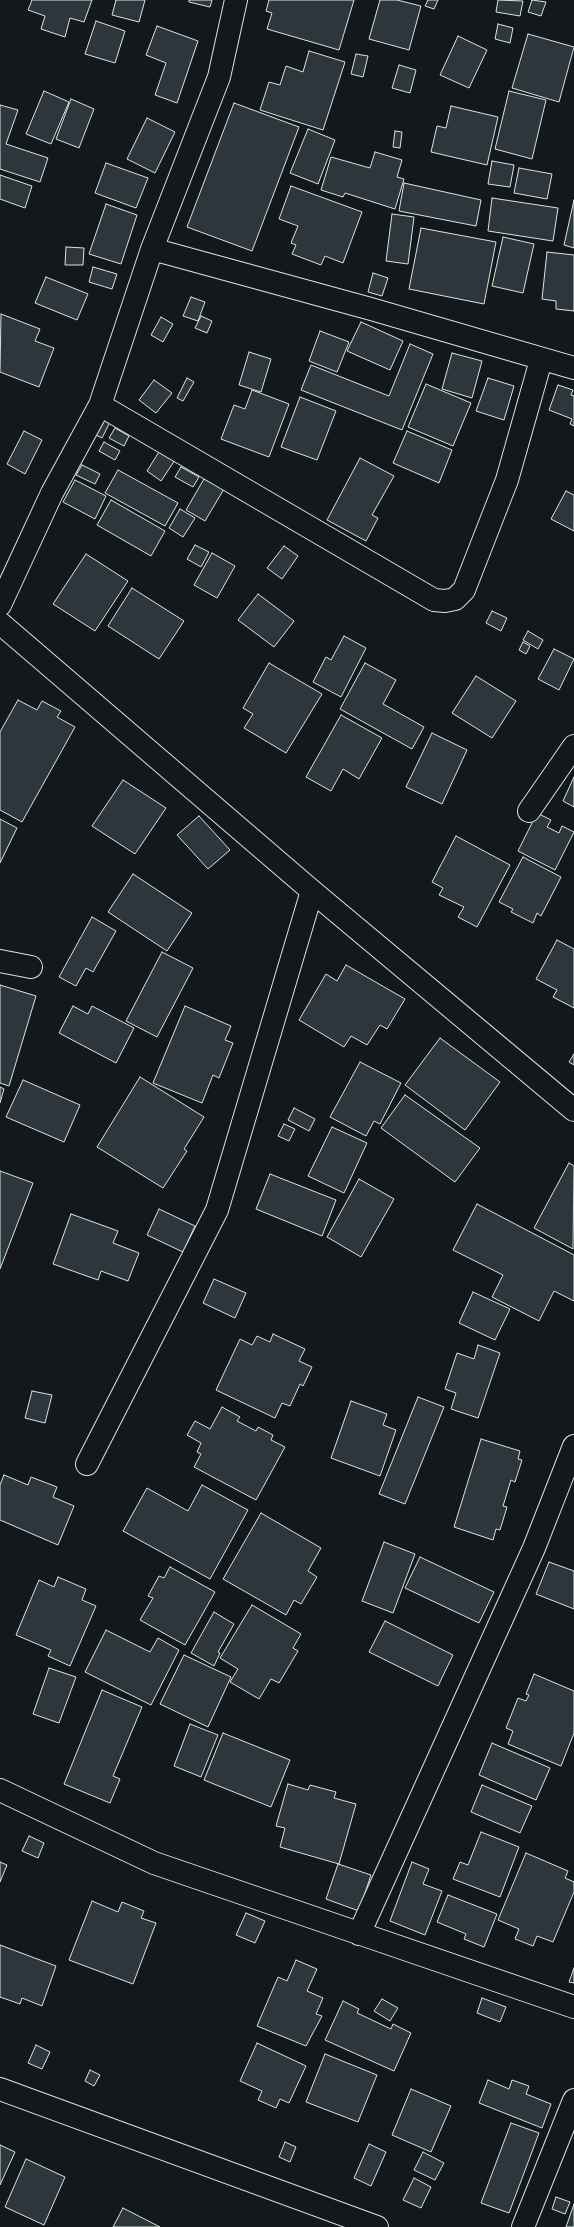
<!DOCTYPE html>
<html>
<head>
<meta charset="utf-8">
<style>
  body { margin:0 }
  canvas { display:block; background:#14181c }
</style>
</head>
<body>
<canvas width="574" height="2227"></canvas>
<script>
const c = document.querySelector('canvas').getContext('2d');
c.lineJoin = 'round';
function fill(path, color) { c.fillStyle = color; c.fill(path, 'evenodd'); }
const toPath = rows => new Path2D(rows.map(r => 'M' + r).join(''));
function stroke(path, color, width, dash) { c.strokeStyle = color; c.lineWidth = width; c.lineCap = dash ? 'butt' : 'round'; c.setLineDash(dash || []); c.stroke(path); }
const building = toPath([
  [32,0,92,0,84,22,70,18,65,37,41,29,45,16,28,10,32,0],
  [116,0,145,0,139,22,112,15,116,0],
  [189,0,212,0,210,7,189,2,189,0],
  [269,0,354,0,339,50,267,29,272,13,266,11,269,0],
  [380,0,397,0,421,6,409,50,369,39,380,0],
  [428,0,438,0,434,9,425,6,428,0],
  [498,0,523,1,520,16,496,12,498,0],
  [532,0,546,2,541,16,528,12,532,0],
  [96,21,125,31,115,63,85,54,96,21],
  [498,24,513,28,510,43,495,39,498,24],
  [157,26,198,41,177,103,155,95,166,63,146,55,157,26],
  [528,34,574,47,559,102,512,88,528,34],
  [458,36,487,50,469,88,440,75,458,36],
  [309,51,345,62,323,130,260,110,269,82,280,85,286,66,303,72,309,51],
  [356,54,368,56,363,77,351,74,356,54],
  [399,65,416,70,410,93,392,88,399,65],
  [44,91,69,102,51,144,26,134,44,91],
  [509,91,546,100,532,159,495,149,509,91],
  [71,99,94,109,79,148,56,139,71,99],
  [234,103,299,127,252,251,187,227,234,103],
  [0,105,18,110,6,144,48,158,40,182,0,169,0,105],
  [451,106,498,117,487,165,431,152,437,126,446,128,451,106],
  [147,118,175,132,155,173,127,159,147,118],
  [308,129,335,140,318,184,290,173,308,129],
  [395,131,402,132,400,148,393,147,395,131],
  [375,152,402,160,397,177,404,179,395,209,345,193,343,197,321,190,331,157,370,168,375,152],
  [492,161,514,165,510,187,488,184,492,161],
  [106,163,148,178,136,208,95,193,106,163],
  [519,168,552,174,547,199,514,193,519,168],
  [0,175,32,186,25,208,0,199,0,175],
  [404,183,481,200,476,226,399,211,404,183],
  [291,186,362,212,343,263,325,256,321,265,292,254,296,245,291,243,298,226,279,219,291,186],
  [492,198,558,208,553,241,488,231,492,198],
  [574,200,574,248,564,245,574,200],
  [106,204,137,215,121,264,89,254,106,204],
  [392,214,414,217,408,264,386,261,392,214],
  [421,228,496,242,484,304,409,289,421,228],
  [503,237,534,244,523,293,492,286,503,237],
  [66,247,84,248,83,265,65,265,66,247],
  [547,252,574,255,574,311,556,309,556,301,542,299,547,252],
  [93,267,117,274,112,289,89,282,93,267],
  [373,273,388,278,382,296,368,292,373,273],
  [46,277,88,294,77,320,35,303,46,277],
  [191,297,205,302,198,321,183,316,191,297],
  [1,314,40,329,35,341,54,348,39,387,0,372,1,314],
  [201,316,212,321,207,333,195,328,201,316],
  [161,317,173,324,163,342,151,335,161,317],
  [361,322,403,341,390,370,347,351,361,322],
  [320,331,349,342,337,372,309,361,320,331],
  [410,344,433,354,402,430,301,390,311,365,389,396,410,344],
  [249,352,271,359,261,392,239,385,249,352],
  [452,353,482,361,472,398,442,389,452,353],
  [187,378,194,382,183,401,177,398,187,378],
  [488,378,514,386,504,420,476,411,488,378],
  [154,380,172,393,156,413,139,400,154,380],
  [426,384,471,403,453,446,408,427,426,384],
  [558,385,573,390,571,395,574,396,574,426,570,424,572,419,549,410,558,385],
  [252,390,289,404,269,457,221,439,234,405,245,409,252,390],
  [300,397,336,411,317,460,281,447,300,397],
  [99,416,110,422,102,438,90,432,99,416],
  [115,428,129,436,124,446,109,438,115,428],
  [24,431,42,440,25,474,7,464,24,431],
  [407,431,452,450,439,483,393,463,407,431],
  [104,442,120,451,115,460,99,451,104,442],
  [162,447,177,457,161,481,147,471,162,447],
  [360,458,394,476,372,515,378,518,366,541,327,520,360,458],
  [82,465,100,474,95,484,76,475,82,465],
  [181,467,199,477,193,487,175,477,181,467],
  [118,470,178,503,165,526,105,493,118,470],
  [204,479,224,489,205,521,186,510,204,479],
  [75,480,106,496,95,519,63,502,75,480],
  [566,491,574,495,574,531,551,519,566,491],
  [111,500,165,531,151,556,97,525,111,500],
  [180,509,195,518,183,537,169,528,180,509],
  [195,545,209,552,201,567,187,559,195,545],
  [284,546,298,556,282,579,267,568,284,546],
  [212,553,235,566,217,598,194,585,212,553],
  [86,554,128,581,95,631,53,604,86,554],
  [132,588,184,621,159,659,108,626,132,588],
  [258,594,294,621,274,647,238,620,258,594],
  [492,611,507,618,501,631,486,623,492,611],
  [528,631,543,640,538,649,523,640,528,631],
  [344,636,366,648,341,697,313,682,326,657,331,660,344,636],
  [523,642,530,646,526,654,519,650,523,642],
  [554,649,574,659,559,690,538,679,554,649],
  [269,663,322,694,286,753,244,728,253,714,243,708,269,663],
  [365,663,396,680,383,704,424,727,412,749,340,709,365,663],
  [476,676,516,701,492,738,452,713,476,676],
  [18,700,37,710,42,701,61,711,57,717,75,727,22,822,0,810,0,732,18,700],
  [341,715,382,738,359,779,343,769,331,791,306,777,341,715],
  [432,733,467,750,442,804,406,787,432,733],
  [574,777,574,807,563,801,574,777],
  [123,780,166,808,135,854,92,826,123,780],
  [537,813,551,820,547,827,559,833,562,826,574,832,555,870,518,851,537,813],
  [199,816,230,850,208,869,177,835,199,816],
  [0,819,17,828,0,863,0,819],
  [456,836,510,865,477,927,458,917,464,907,439,895,443,888,432,882,456,836],
  [523,857,561,877,541,916,537,913,533,923,511,912,513,909,499,902,523,857],
  [133,874,192,913,167,951,108,912,133,874],
  [92,917,116,931,93,972,86,968,76,986,59,977,92,917],
  [557,940,574,949,574,1008,553,997,557,990,536,979,557,940],
  [162,952,193,968,157,1037,126,1021,162,952],
  [346,965,405,999,387,1029,380,1025,367,1045,351,1036,344,1047,299,1020,326,974,337,981,346,965],
  [0,985,36,996,9,1086,0,1083,0,985],
  [73,1006,88,1014,92,1006,134,1028,116,1063,59,1033,73,1006],
  [185,1006,231,1026,225,1040,233,1043,219,1078,213,1075,202,1103,153,1083,185,1006],
  [440,1038,500,1082,465,1130,405,1085,440,1038],
  [574,1054,574,1065,569,1062,574,1054],
  [360,1062,401,1083,380,1124,374,1121,366,1136,330,1117,360,1062],
  [140,1077,204,1117,184,1149,187,1151,163,1188,97,1147,140,1077],
  [23,1080,80,1105,64,1142,6,1117,23,1080],
  [0,1087,4,1089,0,1103,0,1087],
  [405,1095,480,1148,455,1182,381,1128,405,1095],
  [294,1108,315,1119,309,1131,288,1120,294,1108],
  [284,1124,295,1129,289,1141,278,1136,284,1124],
  [332,1127,367,1143,344,1193,308,1176,332,1127],
  [569,1163,574,1166,573,1249,534,1228,569,1163],
  [0,1171,33,1183,0,1269,0,1171],
  [270,1174,336,1200,322,1236,256,1209,270,1174],
  [359,1179,394,1199,361,1257,327,1237,359,1179],
  [477,1204,574,1255,574,1301,554,1291,539,1321,492,1297,503,1275,453,1250,477,1204],
  [159,1209,195,1226,183,1252,147,1235,159,1209],
  [71,1214,118,1231,113,1243,139,1253,128,1281,101,1271,98,1280,53,1264,71,1214],
  [214,1279,246,1293,235,1318,203,1303,214,1279],
  [473,1292,510,1309,495,1340,459,1323,473,1292],
  [273,1334,305,1349,299,1361,312,1367,303,1386,300,1384,290,1406,282,1403,275,1418,216,1390,240,1339,252,1345,257,1336,270,1342,273,1334],
  [478,1345,500,1353,478,1418,451,1409,456,1393,445,1389,457,1353,474,1359,478,1345],
  [32,1391,52,1395,45,1423,25,1418,32,1391],
  [418,1397,444,1407,405,1504,379,1494,418,1397],
  [351,1401,387,1414,383,1425,396,1430,380,1476,331,1458,351,1401],
  [222,1407,240,1417,237,1421,256,1431,258,1427,273,1435,271,1440,285,1447,256,1500,194,1467,201,1454,197,1452,201,1443,187,1435,195,1421,210,1429,222,1407],
  [481,1439,520,1451,518,1459,522,1460,515,1482,511,1480,503,1506,507,1507,500,1530,496,1529,493,1540,454,1527,481,1439],
  [4,1475,28,1485,31,1477,57,1487,53,1497,74,1506,58,1545,0,1520,0,1485,4,1475],
  [202,1485,248,1510,210,1579,123,1531,147,1488,188,1511,202,1485],
  [261,1513,321,1548,308,1571,317,1577,301,1604,294,1600,286,1615,223,1579,261,1513],
  [384,1542,415,1554,393,1613,362,1601,384,1542],
  [420,1557,494,1592,479,1623,405,1588,420,1557],
  [549,1562,574,1571,574,1609,536,1594,549,1562],
  [170,1567,215,1592,185,1645,140,1620,153,1598,148,1596,159,1576,164,1578,170,1567],
  [58,1577,86,1589,82,1600,96,1606,70,1666,48,1656,51,1650,16,1635,39,1580,54,1587,58,1577],
  [252,1605,301,1634,293,1648,298,1651,279,1683,271,1679,259,1699,230,1682,238,1669,220,1658,252,1605],
  [214,1612,234,1624,218,1652,220,1653,214,1666,191,1653,214,1612],
  [385,1621,453,1655,438,1686,369,1652,385,1621],
  [106,1630,150,1652,158,1638,179,1650,151,1705,85,1672,106,1630],
  [184,1655,231,1677,208,1727,160,1704,184,1655],
  [49,1668,76,1677,59,1723,33,1714,49,1668],
  [534,1674,574,1691,574,1733,561,1766,508,1744,513,1731,506,1728,518,1698,526,1701,529,1695,526,1694,534,1674],
  [102,1690,142,1707,113,1776,120,1779,110,1803,64,1784,102,1690],
  [190,1724,218,1735,201,1777,174,1766,190,1724],
  [223,1733,290,1760,271,1807,204,1780,223,1733],
  [492,1743,550,1768,536,1800,479,1775,492,1743],
  [288,1784,308,1790,310,1785,336,1792,334,1798,356,1804,339,1864,280,1847,285,1828,276,1826,288,1784],
  [482,1785,532,1806,520,1833,471,1812,482,1785],
  [481,1832,519,1847,500,1897,453,1879,460,1862,468,1865,481,1832],
  [29,1836,44,1843,38,1858,22,1851,29,1836],
  [526,1853,568,1871,565,1878,574,1882,574,1892,553,1942,537,1936,533,1946,515,1939,519,1929,498,1920,526,1853],
  [0,1862,7,1865,0,1882,0,1862],
  [412,1862,429,1869,423,1884,442,1891,425,1935,390,1921,412,1862],
  [338,1864,371,1875,359,1911,326,1899,338,1864],
  [448,1895,497,1914,484,1947,464,1939,466,1934,437,1922,448,1895],
  [92,1901,118,1912,122,1902,144,1911,141,1918,156,1923,133,1984,69,1960,92,1901],
  [246,1913,265,1921,255,1943,236,1935,246,1913],
  [0,1945,56,1966,42,2006,22,1998,20,2004,0,1997,0,1945],
  [296,1960,317,1969,307,1991,323,1998,316,2014,322,2016,306,2046,257,2026,278,1977,287,1981,296,1960],
  [574,1968,574,1983,569,1982,574,1968],
  [482,1998,506,2007,500,2022,477,2013,482,1998],
  [382,1999,398,2008,390,2021,374,2011,382,1999],
  [343,2001,359,2009,357,2013,391,2029,393,2024,411,2033,394,2071,325,2040,343,2001],
  [257,2043,306,2066,289,2103,280,2099,276,2108,258,2100,262,2091,240,2081,257,2043],
  [36,2045,50,2052,42,2069,28,2063,36,2045],
  [325,2054,377,2075,358,2122,306,2102,325,2054],
  [90,2070,100,2075,94,2086,85,2081,90,2070],
  [488,2080,509,2089,512,2080,529,2086,526,2094,551,2104,542,2128,479,2103,488,2080],
  [411,2089,451,2106,431,2152,392,2135,411,2089],
  [511,2123,539,2133,509,2213,481,2203,511,2123],
  [285,2142,296,2147,290,2162,279,2157,285,2142],
  [369,2144,386,2152,371,2186,354,2178,369,2144],
  [0,2145,15,2152,0,2185,0,2145],
  [423,2152,444,2163,435,2180,414,2170,423,2152],
  [26,2159,65,2177,44,2225,5,2207,26,2159],
  [414,2178,431,2187,421,2208,403,2200,414,2178],
  [556,2197,570,2202,565,2214,552,2209,556,2197],
  [574,2204,574,2227,566,2227,574,2204],
  [123,2208,160,2227,113,2227,123,2208]
]);
fill(building, '#2c363c');
stroke(building, '#d8e6dc', 1);
const street = toPath([
  [152,249,371,309,574,368],
  [100,405,434,600,445,601,455,599,464,590,507,480,541,360],
  [0,605,52,493,100,405,152,249,219,77,236,0],
  [0,623,312,891,574,1110],
  [529,811,574,746],
  [0,961,31,967],
  [87,1464,217,1210,312,891],
  [0,1790,154,1863,574,2007],
  [359,1934,534,1548,574,1446],
  [0,2089,377,2227],
  [523,2227,574,2100]
]);
stroke(street, '#d8e6dc', 24);
stroke(street, '#14181c', 22);
</script>
</body>
</html>
